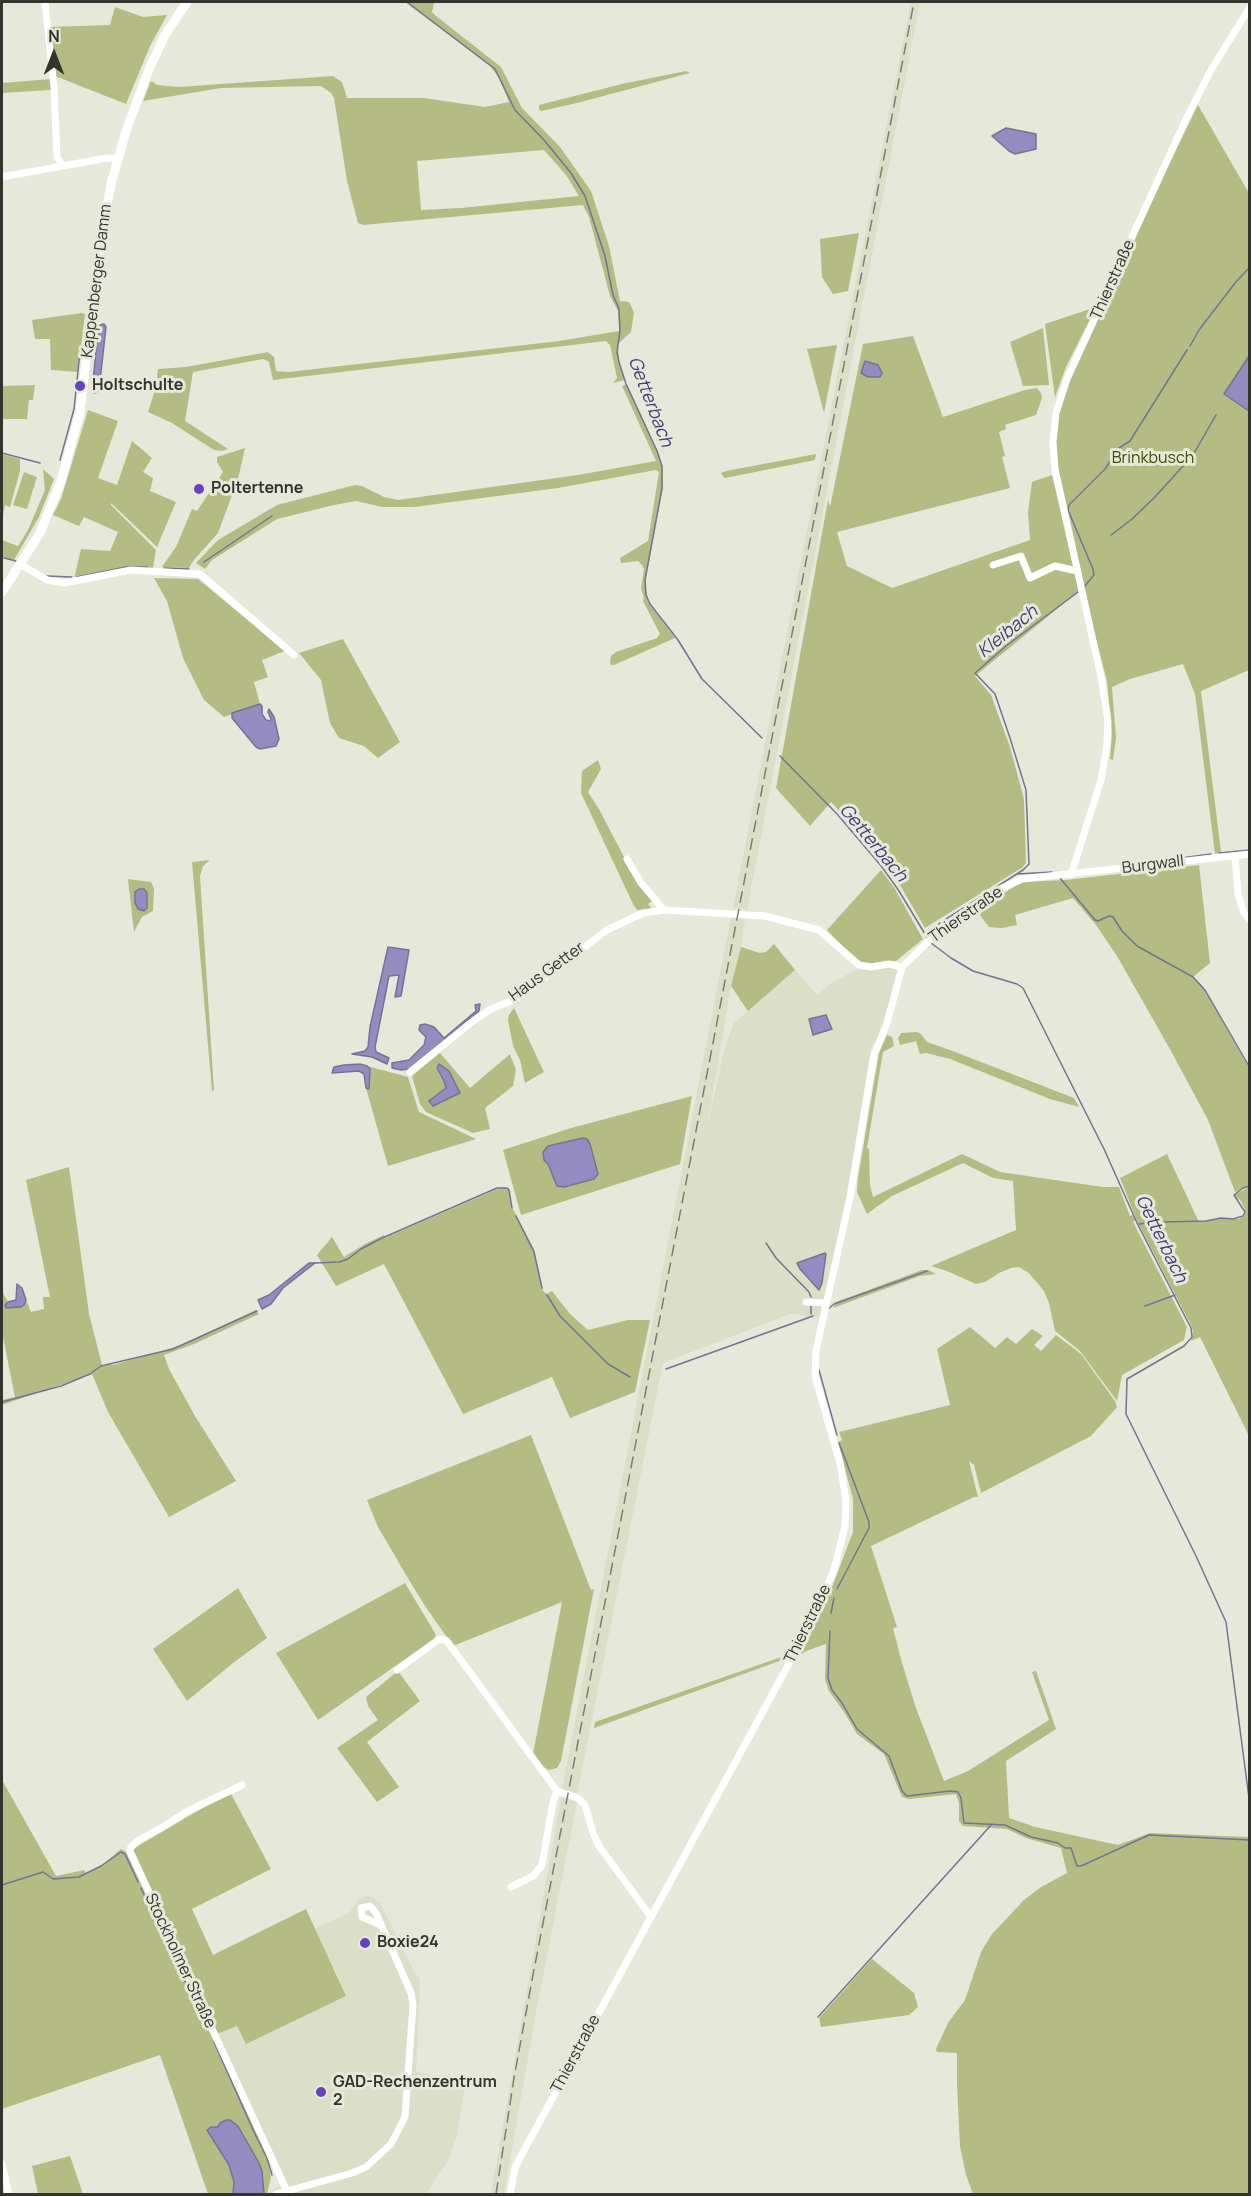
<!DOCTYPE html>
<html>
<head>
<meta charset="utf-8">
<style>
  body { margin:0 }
  #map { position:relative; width:1251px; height:2196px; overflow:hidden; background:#e6e8d9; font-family:Manrope,sans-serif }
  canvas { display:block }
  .frame { position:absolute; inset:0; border:3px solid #33342e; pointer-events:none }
  .north { position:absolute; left:24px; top:24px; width:60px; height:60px; -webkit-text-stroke:4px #e6e8d9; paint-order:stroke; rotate:0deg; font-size:16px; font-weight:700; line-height:24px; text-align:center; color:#33342e }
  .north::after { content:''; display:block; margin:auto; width:21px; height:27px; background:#33342e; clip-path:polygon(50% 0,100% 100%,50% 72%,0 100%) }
</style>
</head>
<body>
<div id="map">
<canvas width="1251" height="2196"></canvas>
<div class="frame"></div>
<div class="north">N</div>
</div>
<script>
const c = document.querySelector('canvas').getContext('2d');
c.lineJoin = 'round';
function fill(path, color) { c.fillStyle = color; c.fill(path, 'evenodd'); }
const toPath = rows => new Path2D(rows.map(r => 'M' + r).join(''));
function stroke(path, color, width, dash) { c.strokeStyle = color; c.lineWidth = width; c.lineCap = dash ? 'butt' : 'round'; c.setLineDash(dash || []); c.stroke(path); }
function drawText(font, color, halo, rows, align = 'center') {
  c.font = font + ' Manrope,sans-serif'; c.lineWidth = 6; c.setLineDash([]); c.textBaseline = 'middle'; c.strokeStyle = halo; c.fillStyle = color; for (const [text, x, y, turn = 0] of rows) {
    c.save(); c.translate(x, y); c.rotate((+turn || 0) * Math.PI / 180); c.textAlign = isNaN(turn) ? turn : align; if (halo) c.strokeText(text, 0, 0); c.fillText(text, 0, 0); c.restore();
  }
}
fill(toPath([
  [911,2,920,2,747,910,733,907],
  [731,917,745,919,741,947,731,986,707,1127,724,1051,733,1024,795,970,817,995,831,983,856,970,891,967,898,969,885,1023,879,1037,871,1047,847,1199,819,1317,807,1317,800,1314,790,1314,663,1363,577,1794,562,1789],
  [561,1797,577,1802,536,2012,504,2194,491,2194],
  [367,1896,372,1897,380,1903,415,1973,420,1979,416,2072,466,2081,457,2135,450,2157,426,2194,267,2194,278,2187,287,2185,218,2034,237,2026,246,2044,338,1977,314,1929,350,1912,358,1901]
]), '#dbdfc8');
fill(toPath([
  [405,2,434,2,432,12,436,16,501,67,522,108,560,147,591,191,609,246,620,301,629,302,634,312,631,332,618,344,619,361,625,380,613,383,617,378,610,345,606,341,273,380,269,362,263,359,193,372,185,421,228,449,222,451,214,450,172,423,148,412,156,387,158,369,186,367,268,352,274,357,276,371,289,372,559,341,619,331,618,311,610,296,589,217,583,205,363,225,358,223,347,181,334,98,331,93,321,86,221,88,143,101,151,81,157,85,179,87,333,76,342,82,347,98,424,98,485,107,509,102,499,78,490,66],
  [544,150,566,175,579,196,461,208,421,210,417,161],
  [115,7,143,17,167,15,150,46,126,104,55,76,50,27,110,25],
  [686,71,690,73,577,103,541,111,539,109,539,105,622,84],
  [51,79,51,90,2,93,2,83],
  [1198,105,1250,195,1249,356,1224,394,1249,411,1249,670,1201,691,1221,852,1215,854,1195,694,1183,664,1130,679,1112,687,1116,738,1113,760,1110,759,1112,733,1107,681,1094,632,1057,469,1055,442,1061,399,1147,209],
  [859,233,848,291,833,294,822,277,820,239],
  [1096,307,1066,367,1055,397,1045,324],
  [82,313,85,314,78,372,51,370,50,339,35,339,32,320],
  [1043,328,1049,385,1023,386,1010,342],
  [913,336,943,417,1025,390,1037,388,1041,393,1042,398,1036,415,1005,425,1006,429,999,432,1005,456,1002,457,1010,488,837,532,847,566,892,588,1030,540,1028,512,1032,482,1052,475,1079,591,975,676,991,695,1010,747,1024,799,1026,863,1023,867,925,928,897,880,863,837,831,802,810,826,776,788,828,500,830,507,863,344],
  [837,345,824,413,807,349],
  [627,384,659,454,663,470,663,488,647,572,645,588,650,605,675,638,614,665,611,665,610,662,611,656,616,652,657,638,660,634,643,601,644,598,641,588,644,569,642,565,638,561,621,563,620,558,648,541,659,472,656,470,558,488,414,507,382,507,356,501,334,505,277,519,212,560,205,569,196,563,218,540,277,505,355,485,362,486,384,497,398,500,578,475,656,461,622,386],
  [35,385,33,400,29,400,27,419,2,419,2,386],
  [88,410,118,421,98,478,117,485,132,441,152,458,143,472,153,478,150,491,176,502,157,547,111,503,111,505,156,550,153,568,74,579,81,549,110,551,118,532,84,517,79,526,53,515,61,499],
  [245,448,238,479,218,533,193,561,189,568,162,567,176,547,192,509,197,511,223,472,217,462,217,457],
  [2,454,20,459,20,471,10,507,5,505,2,521],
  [816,454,815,460,725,478,722,475,721,473,726,471],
  [43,469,54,479,39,517,14,560,2,557,2,540,18,546,28,530,45,490],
  [24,472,37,477,27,509,13,505],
  [154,578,198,579,285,651,262,660,268,677,254,682,260,704,224,717,204,700,183,658,167,601],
  [343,639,400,742,378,758,364,746,339,738,330,723,321,680,299,653],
  [598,760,601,769,588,792,600,811,625,859,652,901,648,904,652,909,637,910,633,904,581,793,582,771],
  [210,860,203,866,200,876,214,1090,212,1091,192,862],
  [1199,865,1210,963,1193,977,1205,990,1249,1068,1249,1186,1235,1192,1208,1120,1171,1051,1117,956,1096,925,1073,898,1015,915,1017,925,1002,928,989,927,976,910,1022,882,1065,880],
  [881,870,895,889,923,939,896,961,866,964,857,961,827,930],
  [128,879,151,882,154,888,153,911,142,917,134,932],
  [774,944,795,970,748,1011,731,986,741,947,760,953,766,952],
  [514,1008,544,1072,525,1083,520,1060,513,1046,508,1020,509,1015],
  [917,1032,921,1034,927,1042,950,1050,1074,1098,1079,1107,1050,1099,950,1059,926,1053,920,1054,916,1041,900,1045,898,1038,901,1033],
  [887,1035,892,1037,894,1046,883,1052,867,1148,869,1149,870,1185,873,1197,962,1154,1000,1172,1103,1187,1119,1187,1130,1216,1133,1215,1135,1221,1133,1222,1187,1327,1184,1340,1122,1375,1117,1401,1080,1351,1055,1331,1049,1303,1044,1291,1029,1273,1019,1267,1011,1268,999,1273,985,1282,976,1284,947,1271,931,1266,1016,1230,1013,1181,993,1178,963,1163,892,1196,867,1214,857,1192,858,1178,879,1053],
  [440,1053,470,1088,510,1054,516,1070,513,1086,485,1108,490,1129,473,1133,426,1112,420,1104,412,1076],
  [367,1066,408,1077,419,1112,476,1139,388,1166,366,1088,369,1088,370,1069],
  [692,1096,680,1164,521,1215,503,1150,571,1128],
  [583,1138,587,1139,590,1144,598,1174,557,1186,548,1164],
  [1167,1154,1199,1222,1221,1218,1239,1219,1244,1216,1246,1212,1241,1201,1234,1195,1249,1187,1249,1436,1200,1337,1191,1341,1193,1331,1191,1325,1138,1223,1120,1178],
  [69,1167,89,1314,102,1365,113,1365,162,1351,181,1345,256,1310,259,1314,194,1344,164,1355,169,1369,195,1416,236,1481,169,1517,108,1412,92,1374,2,1405,2,1400,15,1397,2,1332,2,1291,8,1302,5,1305,24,1305,26,1300,31,1312,44,1309,43,1297,50,1297,26,1180],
  [500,1188,509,1188,512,1207,534,1249,543,1291,547,1294,552,1291,570,1314,588,1330,628,1320,650,1320,635,1392,570,1418,552,1377,463,1414,384,1264,336,1286,317,1255,332,1237,344,1257,365,1244,384,1235,385,1238],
  [922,1270,928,1270,936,1274,920,1276,833,1308,836,1302],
  [970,1327,995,1348,1007,1337,1016,1344,1032,1329,1043,1336,1034,1345,1041,1351,1056,1335,1081,1354,1115,1401,1117,1407,1091,1436,981,1493,974,1465,969,1461,978,1497,974,1497,871,1546,897,1627,893,1628,902,1663,916,1708,944,1781,968,1771,1049,1720,1032,1672,1036,1671,1056,1729,1006,1761,1009,1818,1035,1827,1118,1845,1150,1833,1249,1837,1249,2194,973,2194,966,2175,960,2146,957,2084,957,2053,937,2052,936,2049,948,2023,965,2000,981,1952,992,1934,1024,1900,1041,1887,1067,1873,1061,1848,1026,1838,1007,1829,963,1826,959,1821,959,1803,956,1794,909,1799,902,1797,884,1754,857,1734,844,1712,829,1691,825,1679,826,1644,806,1651,796,1658,826,1603,853,1532,853,1499,838,1442,842,1440,839,1432,950,1405,937,1349],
  [531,1435,591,1590,594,1589,561,1761,557,1768,549,1770,542,1766,533,1754,562,1602,453,1646,425,1606,409,1580,378,1527,367,1500],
  [405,1583,436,1635,434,1639,318,1720,276,1653],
  [238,1588,267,1638,233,1663,187,1701,153,1649],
  [787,1655,785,1659,594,1728,595,1722],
  [398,1671,420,1701,367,1742,399,1787,377,1802,337,1748,378,1720,368,1706,366,1697],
  [2,1780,56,1876,84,1870,86,1874,101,1866,121,1849,126,1852,265,2150,271,2177,267,2194,208,2194,160,2055,2,2109],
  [230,1792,271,1869,192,1909,213,1955,306,1909,346,1996,246,2044,237,2026,217,2034,131,1850],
  [872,1959,914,1993,918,2007,909,2015,821,2027,819,2018],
  [70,2156,83,2194,38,2194,32,2166]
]), '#b4bc84');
const water = toPath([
  [1006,128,1036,134,1036,149,1015,154,1009,151,992,136,1006,128],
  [104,324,106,327,99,390,95,393,92,391,98,331,100,325,104,324],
  [1249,356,1250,411,1249,411,1224,394,1249,356],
  [865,361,878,365,882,373,880,377,868,377,861,373,865,361],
  [260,704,262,706,262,714,266,720,270,721,271,719,268,712,269,709,274,717,279,739,276,746,260,749,256,747,232,718,232,713,260,704],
  [139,889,144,889,147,893,147,908,144,911,138,909,135,903,135,892,139,889],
  [388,947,409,950,401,996,395,997,399,975,389,976,375,1047,376,1052,389,1058,387,1064,372,1057,352,1054,365,1051,368,1047,370,1027,388,947],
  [480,1004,479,1011,410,1069,401,1070,392,1068,392,1063,409,1060,424,1045,426,1037,419,1030,420,1025,425,1024,434,1027,444,1038,476,1011,475,1005,480,1004],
  [826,1015,832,1029,813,1035,809,1019,826,1015],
  [360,1064,367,1066,370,1069,369,1089,366,1088,364,1074,359,1071,332,1073,334,1067,344,1065,360,1064],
  [439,1064,449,1071,460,1093,433,1106,429,1101,446,1088,444,1081,437,1068,439,1064],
  [583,1138,587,1139,590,1144,598,1174,594,1179,564,1187,557,1186,548,1164,544,1160,543,1152,548,1146,583,1138],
  [825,1253,826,1254,822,1283,819,1290,800,1269,797,1263,825,1253],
  [309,1263,315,1263,283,1288,271,1304,262,1309,258,1300,269,1295,309,1263],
  [17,1284,22,1288,26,1300,24,1305,21,1307,6,1308,5,1305,8,1302,16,1300,17,1284],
  [226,2120,230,2120,238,2126,259,2163,262,2171,264,2194,233,2194,234,2182,229,2165,207,2130,211,2127,218,2127,220,2123,226,2120]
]);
fill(water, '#948cc0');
stroke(water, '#777294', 1.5);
stroke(toPath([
  [407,2,495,69,515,110,544,140,571,173,585,196,605,256,613,295,619,309,620,330,617,352,619,362,626,384,657,451,662,466,662,488,645,580,646,595,650,604,678,640,702,679,762,738],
  [1190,346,1199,330,1235,283,1250,267],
  [2,453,40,463],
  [60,460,74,409,80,352],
  [1111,535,1132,519,1154,498,1193,455,1216,415],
  [4,558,16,561],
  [204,562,272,516],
  [164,568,189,569],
  [47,576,72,577],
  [77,577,126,567,147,567],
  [1084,587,1094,575,1093,569,1068,510,1069,505,1105,469,1119,448,1130,441,1187,350],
  [780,756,838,815,882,867,899,891,928,939],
  [1219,853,1250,850],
  [1158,861,1211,854],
  [1017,874,1052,872],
  [1060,878,1095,920,1098,921,1109,916,1113,917,1122,931,1137,946,1193,977,1205,990,1250,1068],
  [931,931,940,923,1023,870,1029,864,1026,790,1010,738,995,694,975,673,1006,646,1078,592],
  [931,943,951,958,973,971,1017,984,1023,988,1104,1149,1138,1225,1191,1328,1192,1337,1184,1346,1127,1379,1126,1414,1196,1556,1226,1622,1250,1806],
  [516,1216,534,1252,542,1288],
  [1163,1222,1206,1221,1221,1218,1233,1219,1243,1216,1245,1212,1234,1195,1243,1188,1250,1186],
  [1139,1224,1156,1222],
  [766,1243,776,1258,809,1292,811,1297],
  [315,1263,339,1262,348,1259,361,1249,380,1239,497,1188,507,1188,509,1190,512,1208],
  [547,1295,560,1316,608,1364,630,1377],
  [811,1306,811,1314],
  [1145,1306,1175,1295],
  [828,1309,834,1304,927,1271],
  [666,1369,813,1316],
  [819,1370,837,1435],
  [2,1402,61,1386,90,1374,101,1366,173,1349,257,1311],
  [837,1589,869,1528,869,1522,839,1443],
  [831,1613,834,1598],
  [830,1631,828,1678,832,1690,842,1703,857,1729,889,1756,902,1791,907,1796,950,1791,958,1792,961,1798,964,1823,1005,1825,1031,1837,1058,1843,1065,1848,1071,1848,1077,1866,1081,1866,1149,1835,1250,1840],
  [2,1885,43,1872,53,1879,79,1877,101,1866,121,1852,125,1854,138,1882],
  [141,1888,207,2028],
  [818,2017,992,1824],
  [214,2042,254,2132,267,2158,272,2175]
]), '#777294', 1.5);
stroke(toPath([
  [45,2,54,87,57,157,62,165],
  [2,177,107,158,117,159],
  [20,564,47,580,64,583,131,570,200,574,294,655],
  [993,565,1021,556,1030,578,1055,566,1077,571],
  [1235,856,1238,894,1244,913,1250,920],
  [627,859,641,883,664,910],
  [1071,875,1101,780,1107,745,1108,721,1101,677,1055,469,1053,442,1056,413,1067,379,1187,117,1211,70,1250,7],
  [410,1072,473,1021,491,1009,516,999,607,930,643,913,664,910,765,916,819,930,859,965,871,967,889,964,902,967],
  [806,1302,825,1303],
  [397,1670,438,1640,443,1639,447,1641,557,1791],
  [242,1785,186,1812,161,1828,139,1840,131,1847,130,1851,287,2191],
  [511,1887,533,1876,542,1865,553,1802,557,1791,578,1798,585,1805,593,1833,599,1846,651,1917],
  [2,2164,9,2194],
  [276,2194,352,2173,366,2167,391,2144,405,2117,413,2005,411,1993,376,1913,370,1906,361,1908,362,1917,381,1925],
  [510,2194,515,2168,521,2156,792,1658,819,1604,834,1570,845,1526,846,1501,840,1463,815,1376,816,1351,850,1197,874,1055,887,1023,902,967,936,934,956,918,1000,889,1022,879,1250,854]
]), '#fff', 7);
stroke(toPath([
  [2,592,40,533,61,481,80,412,100,240,112,180,127,128,150,67,165,35,187,2]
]), '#fff', 9);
stroke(toPath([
  [496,2194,514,2078,533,1975,914,2]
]), '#7c7e74', 1.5, [12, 6]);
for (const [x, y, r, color] of [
  [80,386,6,"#6443bb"],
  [199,489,6,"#6443bb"],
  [365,1943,6,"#6443bb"],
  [321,2092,6,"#6443bb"]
]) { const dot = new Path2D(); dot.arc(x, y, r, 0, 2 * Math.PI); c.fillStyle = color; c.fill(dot); stroke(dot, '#e6e8d9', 2); }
drawText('16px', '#33342e', '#e6e8d9', [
  ["Thierstraße",1113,280,-66],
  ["Kappenberger Damm",97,281,-83],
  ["Burgwall",1153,865,-7],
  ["Thierstraße",966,915,-35],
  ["Haus Getter",547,972,-36],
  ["Thierstraße",808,1624,-64],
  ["Stockholmer Straße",180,1961,65],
  ["Thierstraße",576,2054,-62]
]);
drawText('bold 16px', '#33342e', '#e6e8d9', [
  ["Holtschulte",92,386],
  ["Poltertenne",211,489],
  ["Boxie24",377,1943],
  ["GAD-Rechenzentrum",333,2083],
  ["2",333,2101]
], 'left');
drawText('16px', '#444904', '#e6e8d9', [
  ["Brinkbusch",1153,459]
]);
drawText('italic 18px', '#493a7b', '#e6e8d9', [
  ["Getterbach",650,402,69],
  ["Kleibach",1008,632,-39],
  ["Getterbach",873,843,50],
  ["Getterbach",1161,1239,64]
]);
</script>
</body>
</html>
